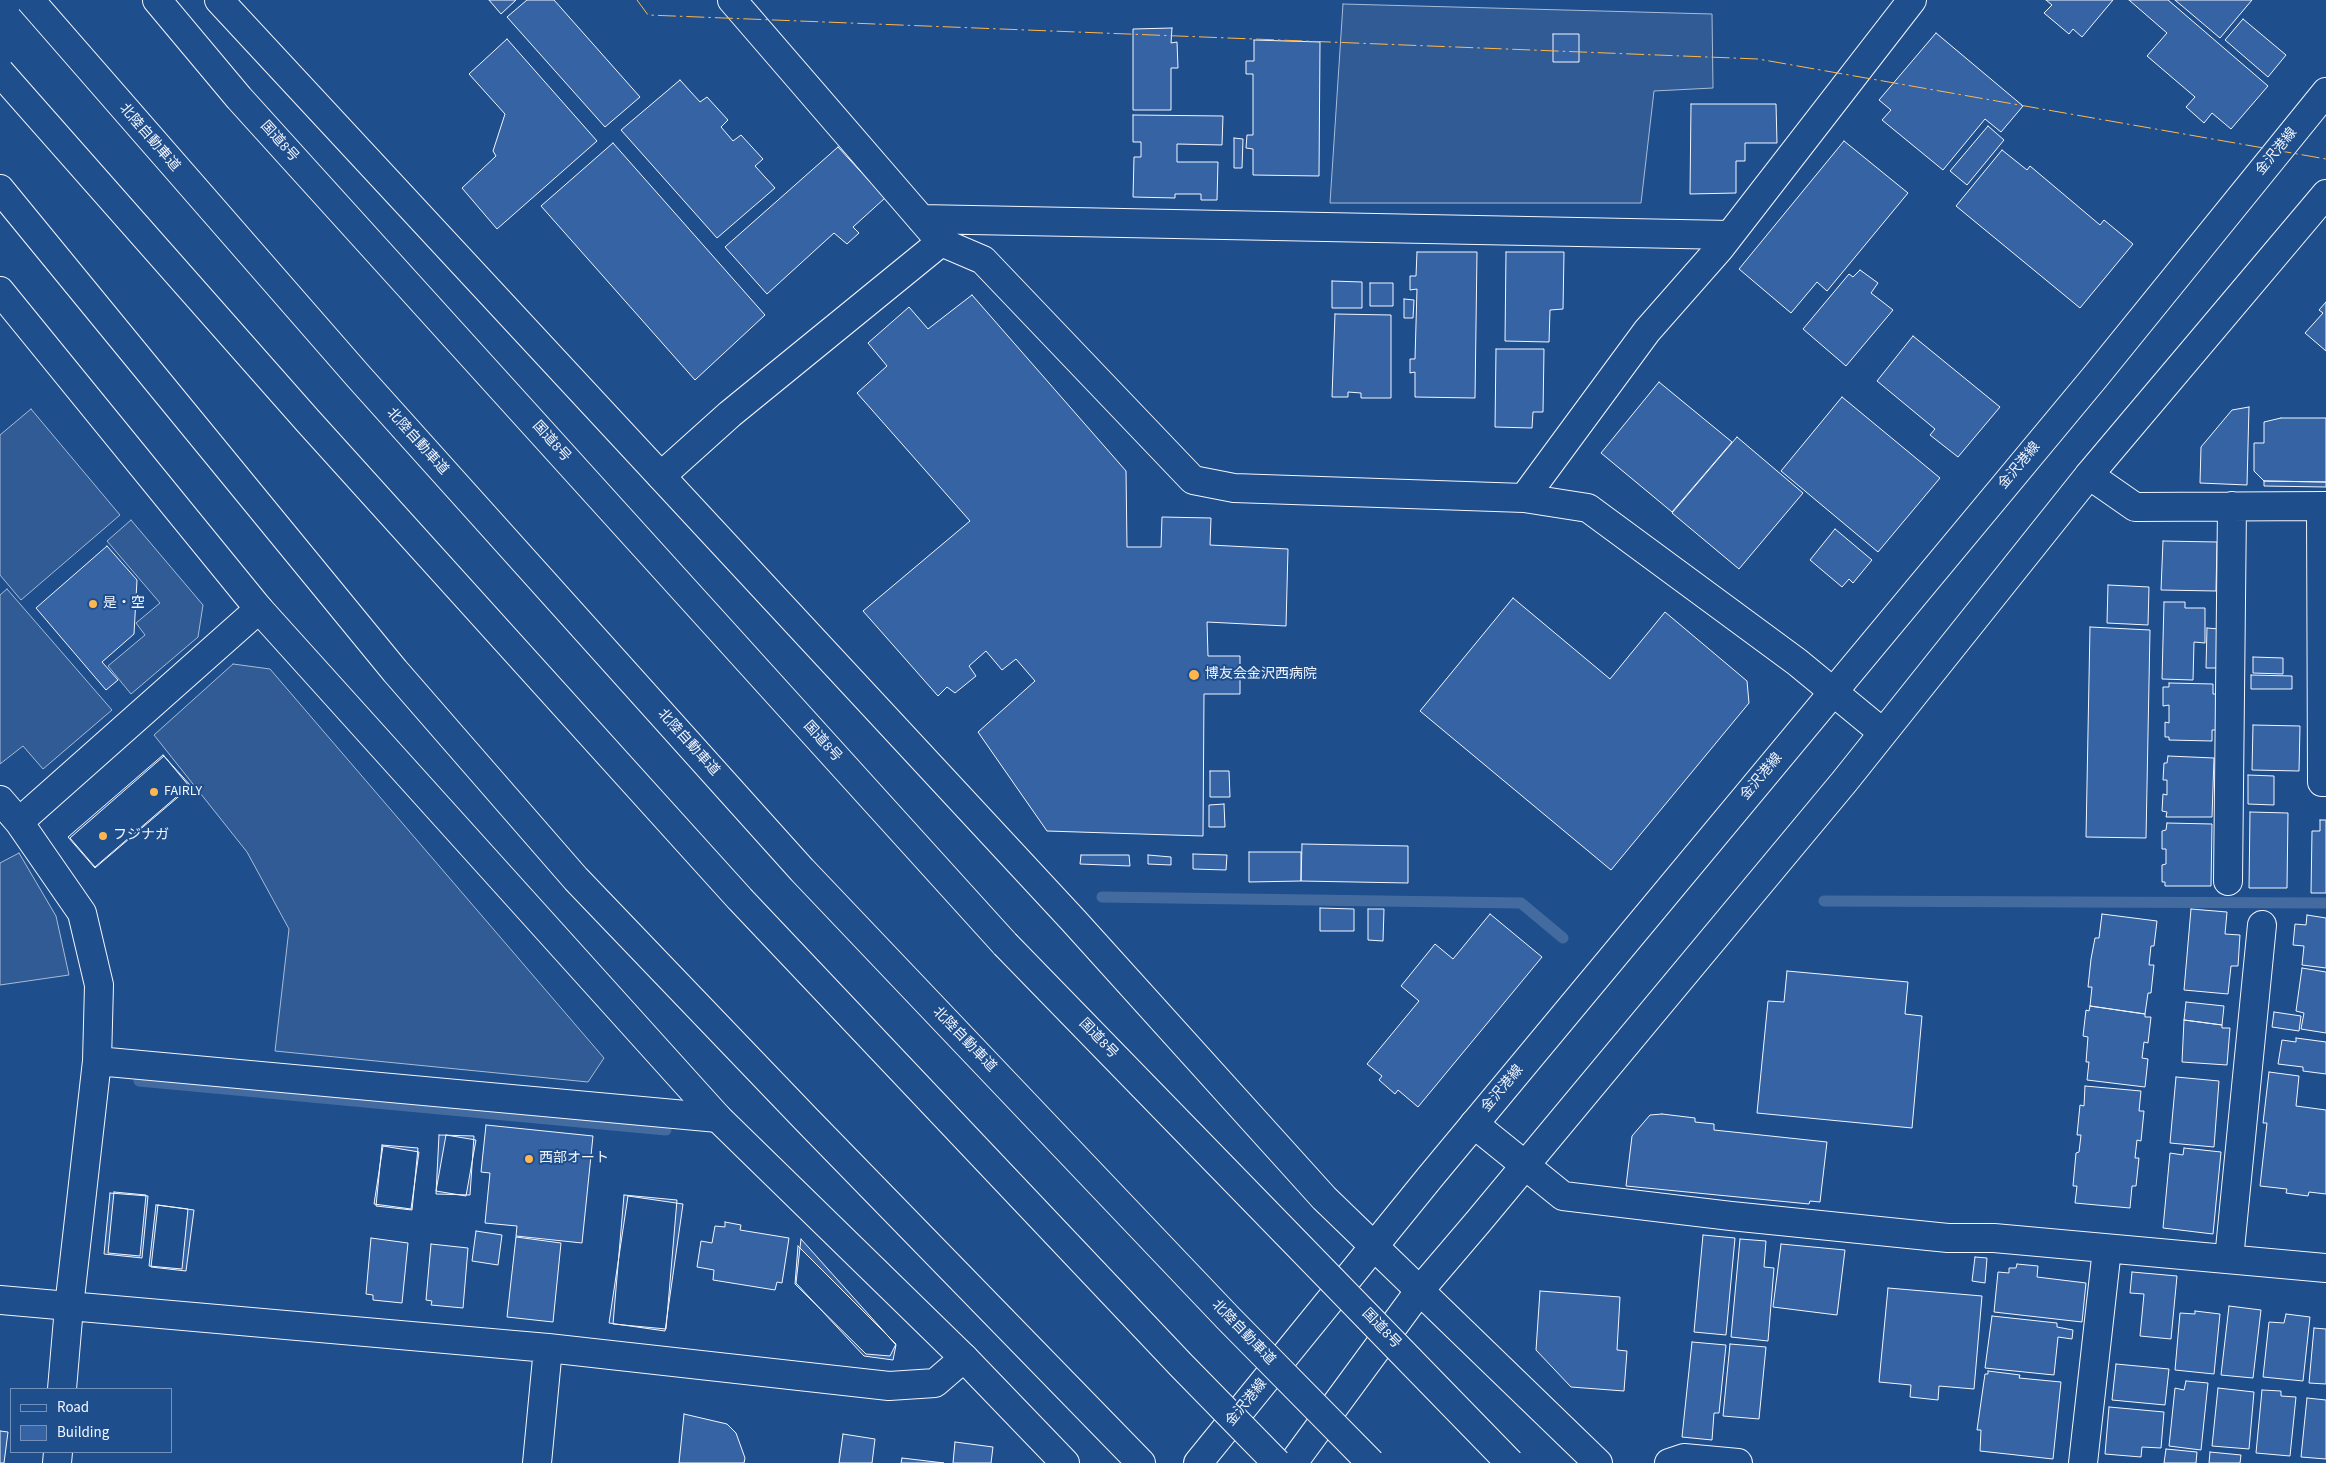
<!DOCTYPE html>
<html>
<head>
<meta charset="utf-8">
<style>
  body { margin:0 }
  #map { position:relative; width:2326px; height:1463px; overflow:hidden; background:#1f4e8c; font-family:"Source Sans 3",sans-serif }
  canvas { display:block }
  .legend { position:absolute; left:10px; top:1388px; width:162px; height:65px; box-sizing:border-box; background:#1f4e8c; border:1px solid #7391ba; margin:0; padding:6px 9px; list-style:none; font-size:15px; color:#f2f6ff }
  .legend li { display:flex; align-items:center; gap:10px; height:25px }
  .legend b { width:25px; border:1px solid #7391ba }
</style>
</head>
<body>
<div id="map">
<canvas width="2326" height="1463"></canvas>
<ul class="legend">
<li><b style="height:6px;background:#1f4e8c"></b>Road</li>
<li><b style="height:14px;background:#3563a3"></b>Building</li>
</ul>
</div>
<script>
const c = document.querySelector('canvas').getContext('2d');
c.lineJoin = 'round';
function fill(path, color) { c.fillStyle = color; c.fill(path, 'evenodd'); }
const toPath = rows => new Path2D(rows.map(r => 'M' + r).join(''));
function stroke(path, color, width, dash) { c.strokeStyle = color; c.lineWidth = width; c.lineCap = dash ? 'butt' : 'round'; c.setLineDash(dash || []); c.stroke(path); }
function drawText(font, color, halo, rows, align = 'center') {
  c.font = font + ' "Source Sans 3","Noto Sans JP",sans-serif'; c.lineWidth = 4; c.setLineDash([]); c.textBaseline = 'middle'; c.strokeStyle = halo; c.fillStyle = color; for (const [text, x, y, turn = 0] of rows) {
    c.save(); c.translate(x, y); c.rotate((+turn || 0) * Math.PI / 180); c.textAlign = isNaN(turn) ? turn : align; if (halo) c.strokeText(text, 0, 0); c.fillText(text, 0, 0); c.restore();
  }
}
const built = toPath([
  [1343,4,1712,14,1713,88,1654,91,1641,203,1330,203,1343,4],
  [31,409,120,515,21,600,0,575,0,435,31,409],
  [131,520,203,605,198,637,131,694,108,666,145,635,136,623,160,603,107,541,131,520],
  [7,589,112,710,43,769,23,746,0,764,0,595,7,589],
  [233,664,270,669,604,1058,588,1082,275,1051,289,929,247,852,154,735,233,664],
  [19,853,56,916,69,975,0,985,0,863,19,853]
]);
fill(built, '#305b95');
stroke(built, '#a8bbd7', 1);
stroke(toPath([
  [1102,897,1521,903,1563,938],
  [1824,901,2326,903],
  [139,1081,666,1130]
]), '#446ba0', 11);
const building = toPath([
  [489,0,516,0,501,14,489,0],
  [527,0,554,0,640,97,605,127,507,17,527,0],
  [2046,0,2113,0,2082,37,2073,29,2069,34,2044,13,2052,5,2046,0],
  [2129,0,2168,0,2268,86,2231,129,2212,113,2204,123,2186,107,2195,97,2147,56,2167,33,2129,0],
  [2175,0,2252,0,2220,38,2175,0],
  [2243,19,2286,55,2268,77,2225,40,2243,19],
  [1172,28,1171,43,1177,42,1178,68,1171,68,1171,110,1133,110,1133,29,1172,28],
  [1936,33,2023,106,2001,132,1985,119,1943,170,1882,120,1891,110,1879,100,1936,33],
  [1553,34,1579,34,1579,62,1553,62,1553,34],
  [507,39,597,141,497,229,462,188,496,156,493,151,505,114,469,74,507,39],
  [1254,40,1320,42,1319,176,1253,175,1253,149,1246,148,1247,135,1253,135,1253,74,1246,74,1246,61,1254,61,1254,40],
  [680,80,700,102,707,97,728,120,721,127,733,141,741,135,763,159,755,166,775,188,717,238,621,130,680,80],
  [1691,104,1776,104,1777,143,1745,143,1745,161,1736,161,1736,193,1690,194,1691,104],
  [1133,115,1223,116,1222,145,1177,144,1177,162,1218,162,1217,200,1201,200,1201,194,1175,194,1175,198,1133,197,1134,157,1141,157,1141,142,1133,142,1133,115],
  [1988,126,2004,140,1967,185,1950,171,1988,126],
  [1234,138,1243,139,1242,168,1234,168,1234,138],
  [1844,141,1908,193,1827,291,1817,282,1791,313,1739,269,1844,141],
  [613,143,765,315,695,380,541,206,613,143],
  [838,147,885,198,853,227,859,233,847,244,834,233,767,294,725,247,838,147],
  [2002,150,2027,170,2030,166,2100,225,2104,220,2133,244,2080,308,1956,206,2002,150],
  [1417,252,1477,252,1475,398,1415,397,1415,372,1410,373,1410,359,1415,359,1417,289,1410,290,1410,276,1416,276,1417,252],
  [1506,252,1564,252,1563,309,1550,310,1549,342,1505,341,1506,252],
  [1860,270,1878,283,1871,293,1893,310,1846,366,1803,329,1849,274,1853,277,1860,270],
  [1332,281,1362,282,1362,308,1332,308,1332,281],
  [1370,283,1393,283,1393,306,1370,306,1370,283],
  [972,295,1126,471,1127,547,1161,547,1162,517,1211,518,1210,545,1288,549,1286,626,1207,622,1208,656,1240,656,1240,694,1204,694,1203,836,1047,831,978,732,1035,681,1016,659,1002,670,986,651,969,666,976,676,955,693,947,687,938,696,863,611,970,521,857,393,887,366,868,343,909,307,928,329,972,295],
  [1404,299,1414,300,1413,318,1404,318,1404,299],
  [2326,302,2326,351,2305,333,2323,313,2319,310,2326,302],
  [1335,314,1391,315,1391,398,1361,398,1361,393,1348,392,1348,397,1332,397,1335,314],
  [1913,336,2000,407,1958,457,1930,435,1935,429,1877,381,1913,336],
  [1496,349,1544,349,1543,412,1533,412,1532,428,1495,427,1496,349],
  [1659,382,1732,442,1672,512,1601,453,1659,382],
  [1842,397,1940,478,1878,552,1781,471,1842,397],
  [2249,407,2247,485,2200,483,2201,447,2232,410,2249,407],
  [2281,418,2326,418,2326,482,2264,481,2254,471,2254,443,2264,443,2264,422,2281,418],
  [1737,437,1803,493,1739,569,1672,513,1737,437],
  [2264,481,2326,482,2326,487,2264,486,2264,481],
  [1835,529,1872,560,1853,583,1849,579,1842,587,1810,560,1835,529],
  [2163,541,2217,542,2216,591,2161,590,2163,541],
  [107,546,137,580,134,634,102,662,118,680,106,690,36,608,107,546],
  [2108,585,2149,587,2148,625,2107,623,2108,585],
  [1513,598,1610,679,1665,612,1747,681,1749,703,1611,870,1420,711,1513,598],
  [2164,602,2185,602,2185,608,2205,608,2205,643,2194,642,2193,680,2162,679,2164,602],
  [2090,627,2150,630,2146,838,2086,837,2090,627],
  [2207,628,2219,629,2218,668,2206,668,2207,628],
  [2253,657,2283,658,2283,674,2253,673,2253,657],
  [2251,675,2292,676,2292,689,2251,689,2251,675],
  [2169,683,2213,684,2213,694,2217,694,2217,730,2212,730,2212,741,2169,740,2169,737,2165,737,2165,722,2169,723,2169,705,2163,706,2163,687,2169,687,2169,683],
  [2253,725,2300,726,2299,771,2252,770,2253,725],
  [163,755,191,786,95,868,68,837,163,755],
  [164,756,189,786,95,867,70,838,164,756],
  [2168,756,2214,758,2212,817,2166,817,2167,812,2162,811,2163,794,2167,795,2167,780,2163,780,2164,763,2167,763,2168,756],
  [1210,771,1229,771,1230,797,1210,797,1210,771],
  [2248,775,2274,776,2274,805,2248,804,2248,775],
  [1224,804,1225,827,1209,827,1209,805,1224,804],
  [2250,812,2288,813,2287,888,2249,888,2250,812],
  [2320,820,2326,820,2326,893,2311,893,2312,831,2320,831,2320,820],
  [2167,823,2212,824,2211,886,2165,886,2165,882,2162,882,2162,865,2166,864,2166,849,2162,849,2162,831,2166,830,2167,823],
  [1302,844,1408,846,1408,883,1301,881,1302,844],
  [1249,852,1301,852,1301,881,1249,882,1249,852],
  [1193,854,1227,855,1226,870,1193,869,1193,854],
  [1081,855,1129,855,1130,866,1080,864,1081,855],
  [1148,855,1171,857,1171,865,1148,864,1148,855],
  [1320,908,1354,909,1354,931,1320,931,1320,908],
  [1368,909,1384,909,1383,941,1368,940,1368,909],
  [2191,909,2227,912,2225,934,2240,935,2238,966,2231,966,2228,994,2184,990,2191,909],
  [1490,914,1542,957,1418,1107,1398,1090,1395,1094,1379,1080,1382,1076,1367,1064,1419,1001,1401,986,1435,944,1453,959,1490,914],
  [2102,914,2157,921,2154,946,2151,946,2149,965,2154,965,2151,993,2148,993,2145,1014,2090,1006,2092,987,2088,987,2091,959,2095,938,2099,938,2102,914],
  [2307,915,2326,918,2326,968,2302,965,2304,946,2293,945,2295,924,2306,925,2307,915],
  [2302,968,2326,972,2326,1033,2301,1029,2304,1013,2296,1011,2302,968],
  [1787,971,1908,982,1905,1014,1922,1016,1912,1128,1757,1113,1768,1001,1784,1002,1787,971],
  [2186,1002,2224,1006,2222,1025,2184,1020,2186,1002],
  [2090,1006,2145,1014,2145,1017,2151,1017,2148,1043,2144,1042,2142,1058,2148,1059,2145,1087,2087,1080,2089,1062,2086,1062,2088,1037,2083,1036,2086,1010,2089,1011,2090,1006],
  [2274,1012,2301,1016,2299,1031,2272,1027,2274,1012],
  [2184,1020,2222,1025,2222,1028,2230,1028,2227,1065,2182,1062,2184,1020],
  [2296,1038,2326,1042,2326,1074,2303,1071,2303,1067,2278,1064,2282,1040,2296,1042,2296,1038],
  [2269,1072,2299,1076,2296,1106,2326,1110,2326,1194,2309,1192,2308,1196,2286,1193,2287,1189,2260,1186,2267,1123,2263,1123,2269,1072],
  [2176,1077,2219,1081,2214,1147,2170,1143,2176,1077],
  [2085,1086,2141,1091,2139,1111,2144,1111,2141,1141,2137,1140,2135,1158,2139,1158,2136,1186,2132,1186,2130,1208,2075,1203,2077,1186,2073,1186,2076,1153,2079,1152,2081,1135,2077,1135,2080,1105,2084,1106,2085,1086],
  [1662,1114,1695,1118,1695,1122,1714,1124,1714,1130,1827,1142,1820,1202,1810,1201,1809,1204,1626,1186,1632,1136,1650,1115,1662,1114],
  [486,1125,593,1136,582,1243,516,1236,517,1226,485,1223,490,1173,481,1172,486,1125],
  [439,1135,474,1136,470,1195,436,1194,439,1135],
  [446,1135,476,1140,466,1196,436,1191,446,1135],
  [382,1145,418,1148,412,1210,376,1206,382,1145],
  [383,1146,419,1152,411,1209,374,1204,383,1146],
  [2184,1148,2221,1152,2213,1234,2163,1228,2170,1153,2183,1155,2184,1148],
  [114,1192,146,1195,140,1256,108,1253,114,1192],
  [110,1193,148,1196,142,1258,104,1254,110,1193],
  [624,1195,677,1200,666,1329,613,1324,624,1195],
  [628,1196,683,1204,665,1331,609,1323,628,1196],
  [156,1205,188,1209,182,1269,149,1266,156,1205],
  [158,1205,194,1210,186,1271,151,1267,158,1205],
  [725,1222,741,1225,740,1230,789,1238,782,1283,777,1282,775,1290,713,1280,714,1270,697,1267,701,1241,712,1243,715,1226,725,1227,725,1222],
  [476,1231,502,1235,498,1265,472,1261,476,1231],
  [1703,1235,1735,1238,1726,1335,1694,1332,1703,1235],
  [516,1237,561,1243,553,1322,507,1317,516,1237],
  [371,1238,408,1243,402,1303,373,1300,373,1295,366,1294,371,1238],
  [801,1239,896,1345,893,1360,864,1356,796,1283,801,1239],
  [1740,1239,1766,1241,1764,1267,1774,1268,1768,1341,1731,1337,1740,1239],
  [431,1244,468,1248,463,1308,431,1305,432,1301,426,1300,431,1244],
  [1781,1244,1845,1250,1837,1315,1773,1307,1781,1244],
  [798,1246,896,1344,890,1356,866,1354,795,1284,798,1246],
  [1975,1257,1987,1258,1985,1283,1972,1281,1975,1257],
  [2017,1264,2038,1266,2037,1277,2086,1283,2082,1322,1994,1312,1998,1272,2009,1273,2009,1268,2016,1268,2017,1264],
  [2132,1272,2177,1276,2171,1339,2140,1336,2144,1294,2130,1293,2132,1272],
  [1888,1288,1982,1296,1974,1389,1939,1386,1938,1400,1910,1397,1911,1385,1879,1382,1888,1288],
  [1540,1291,1620,1297,1617,1350,1627,1351,1624,1391,1571,1387,1536,1350,1540,1291],
  [2229,1306,2261,1310,2253,1378,2221,1375,2229,1306],
  [2195,1311,2220,1314,2214,1374,2175,1370,2180,1313,2195,1314,2195,1311],
  [2286,1314,2310,1317,2303,1381,2263,1377,2269,1322,2284,1323,2286,1314],
  [1992,1316,2057,1323,2057,1327,2073,1330,2072,1339,2058,1337,2054,1375,1985,1368,1992,1316],
  [2314,1328,2326,1329,2326,1384,2309,1383,2314,1328],
  [1692,1342,1726,1345,1719,1413,1714,1413,1712,1440,1682,1437,1692,1342],
  [1730,1344,1766,1347,1759,1419,1723,1416,1730,1344],
  [2116,1364,2169,1369,2165,1405,2112,1400,2116,1364],
  [1988,1371,2020,1375,2019,1378,2061,1382,2053,1459,1980,1451,1981,1430,1977,1430,1985,1374,1988,1374,1988,1371],
  [2186,1381,2208,1383,2201,1450,2169,1446,2175,1388,2184,1390,2186,1381],
  [2218,1388,2254,1392,2249,1449,2212,1446,2218,1388],
  [2262,1390,2281,1391,2281,1396,2296,1397,2290,1456,2256,1453,2262,1390],
  [2307,1398,2326,1400,2326,1459,2301,1457,2307,1398],
  [2109,1407,2164,1412,2161,1448,2142,1447,2141,1457,2105,1454,2109,1407],
  [684,1414,727,1424,736,1433,745,1458,744,1463,679,1463,684,1414],
  [0,1431,8,1432,4,1463,0,1463,0,1431],
  [843,1434,875,1439,872,1463,839,1463,843,1434],
  [955,1442,993,1447,991,1463,953,1463,955,1442],
  [2166,1449,2197,1452,2196,1463,2164,1463,2166,1449],
  [2210,1452,2241,1455,2240,1463,2209,1463,2210,1452],
  [902,1458,944,1463,901,1463,902,1458]
]);
fill(building, '#3563a3');
stroke(building, '#f2f6ff', 1);
const minor = toPath([
  [732,0,941,242,983,260,1193,480,1234,488,1524,498,1588,508,1797,662,1882,732],
  [921,219,1730,235],
  [2089,475,2135,507,2326,506],
  [661,476,730,414,941,242],
  [1524,498,1647,331,1720,248,1912,0],
  [2321,506,2322,782,2326,782],
  [0,800,19,822,82,913,99,985,97,1061,69,1307,62,1389],
  [19,822,259,609],
  [2228,881,2232,506],
  [97,1061,718,1118],
  [1474,1124,1563,1196,1731,1216,1948,1238,1994,1238,2326,1268],
  [2229,1259,2262,925],
  [0,1300,548,1348,889,1386,935,1383,964,1358],
  [57,1463,58,1452],
  [537,1463,548,1348],
  [1669,1463,1684,1458,1738,1463],
  [2083,1463,2107,1249]
]);
const major = toPath([
  [1198,1463,1431,1176,2095,377,2326,92],
  [1293,1463,1420,1290,1478,1222,1844,782,2089,475,2326,194]
]);
const highway = toPath([
  [157,0,239,98,1005,944],
  [219,0,1073,920,1324,1198,1598,1463],
  [0,189,395,671,576,879,807,1120,1141,1463],
  [0,291,259,609,718,1118,964,1358,1065,1463]
]);
stroke(minor, '#f2f6ff', 30);
stroke(major, '#f2f6ff', 30);
stroke(highway, '#f2f6ff', 30);
stroke(minor, '#1f4e8c', 28);
stroke(major, '#1f4e8c', 28);
stroke(highway, '#1f4e8c', 28);
const highwayBridge = toPath([
  [30,0,359,377,802,870,1229,1319,1371,1463],
  [0,72,308,421,740,899,1181,1365,1277,1463],
  [1005,944,1510,1463]
]);
stroke(highwayBridge, '#f2f6ff', 30, []);
stroke(highwayBridge, '#1f4e8c', 28);
stroke(toPath([
  [637,0,648,15,1758,59,2326,159]
]), '#ffb74d', 1, [18, 4, 2.5, 4]);
for (const [x, y, r, color] of [
  [93,604,5,"#ffb74d"],
  [1194,675,6,"#ffb74d"],
  [154,792,5,"#ffb74d"],
  [103,836,5,"#ffb74d"],
  [529,1159,5,"#ffb74d"]
]) { const dot = new Path2D(); dot.arc(x, y, r, 0, 2 * Math.PI); c.fillStyle = color; c.fill(dot); stroke(dot, '#1f4e8c', 2); }
drawText('14px', '#f2f6ff', '#1f4e8c', [
  ["北陸自動車道",149,138,49],
  ["国道8号",279,142,48],
  ["金沢港線",2277,152,-51],
  ["北陸自動車道",417,442,48],
  ["国道8号",551,442,48],
  ["金沢港線",2020,466,-50],
  ["国道8号",822,742,48],
  ["北陸自動車道",688,743,48],
  ["金沢港線",1762,777,-50],
  ["国道8号",1098,1039,46],
  ["北陸自動車道",964,1040,46],
  ["金沢港線",1503,1089,-50],
  ["国道8号",1381,1329,46],
  ["北陸自動車道",1243,1333,46],
  ["金沢港線",1247,1403,-51]
]);
drawText('14px', '#f2f6ff', '#1f4e8c', [
  ["是・空",103,604],
  ["博友会金沢西病院",1205,675],
  ["FAIRLY",164,792],
  ["フジナガ",113,836],
  ["西部オート",539,1159]
], 'left');
</script>
</body>
</html>
